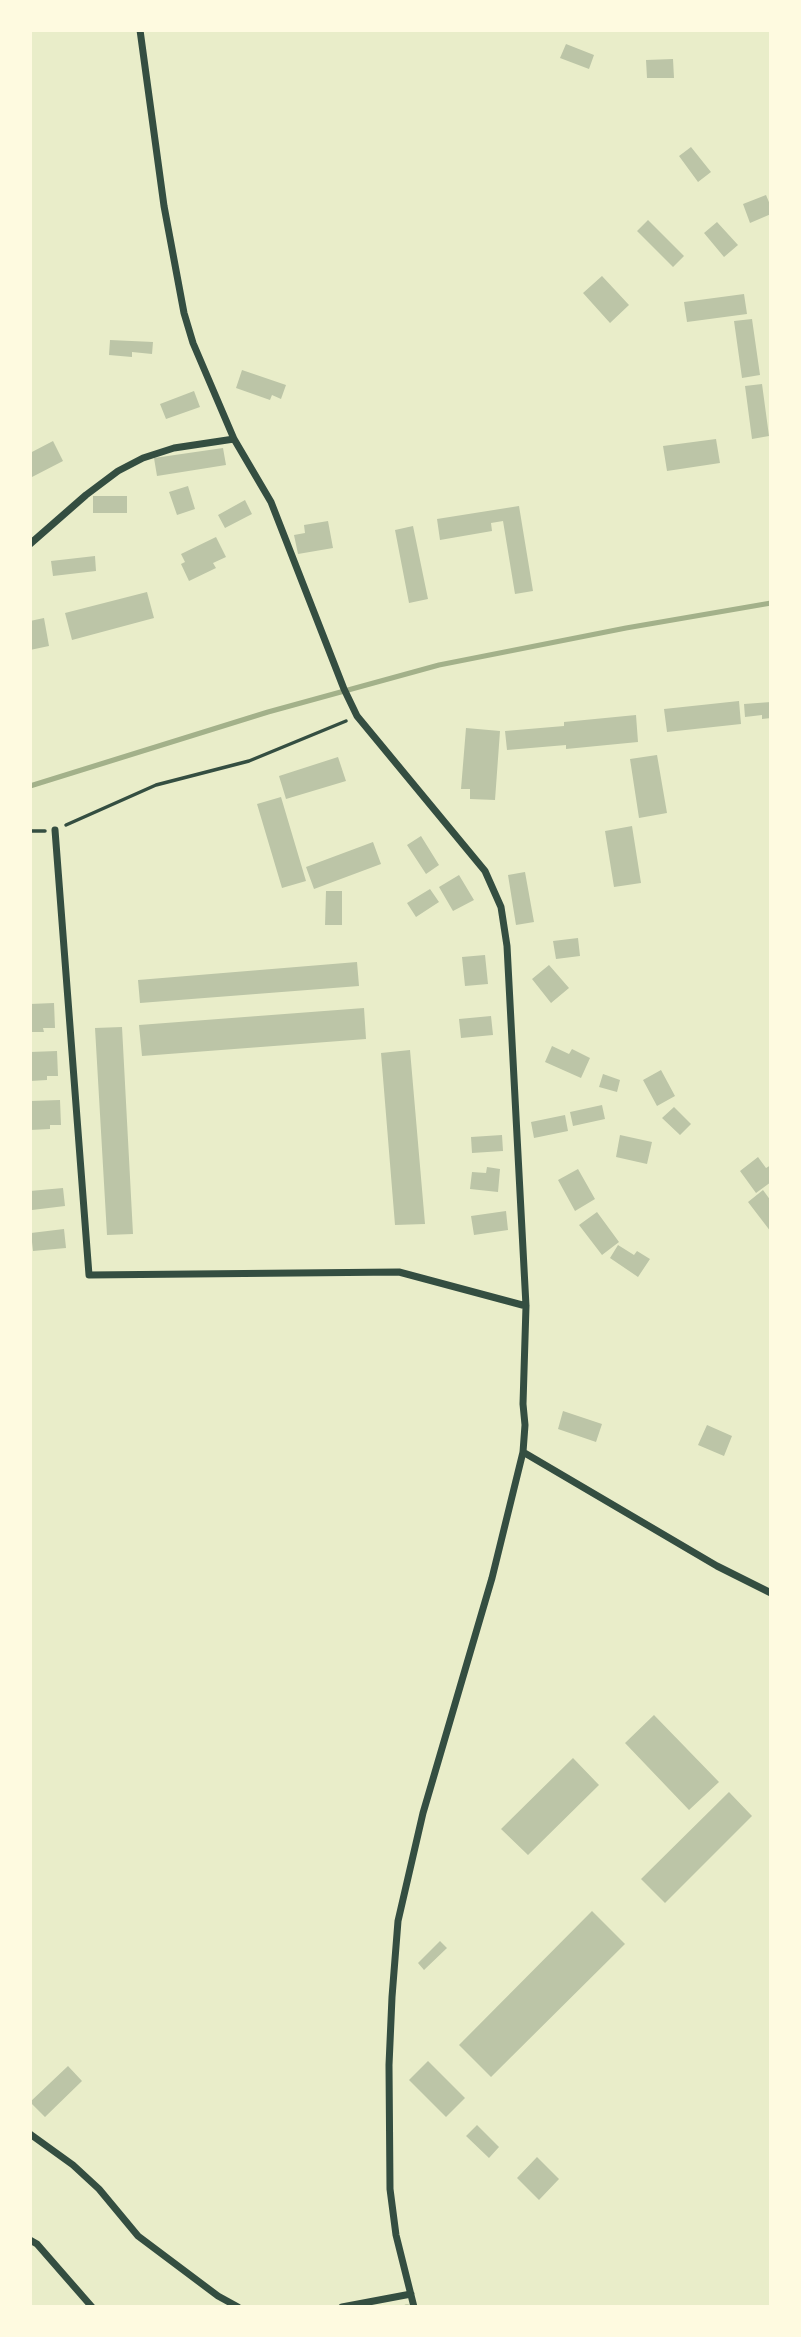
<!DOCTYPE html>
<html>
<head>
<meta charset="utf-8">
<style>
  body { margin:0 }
  #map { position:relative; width:801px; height:2337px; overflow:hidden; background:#e9edc9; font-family:"Asap Condensed",sans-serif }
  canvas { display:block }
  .frame { position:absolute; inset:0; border:32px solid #fefae0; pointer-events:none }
</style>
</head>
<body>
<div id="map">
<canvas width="801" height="2337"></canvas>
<div class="frame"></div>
</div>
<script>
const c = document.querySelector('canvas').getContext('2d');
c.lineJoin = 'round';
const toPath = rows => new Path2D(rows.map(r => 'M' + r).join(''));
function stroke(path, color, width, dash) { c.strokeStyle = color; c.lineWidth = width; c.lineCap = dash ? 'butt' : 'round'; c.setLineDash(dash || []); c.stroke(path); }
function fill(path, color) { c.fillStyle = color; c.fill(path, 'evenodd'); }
stroke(toPath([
  [30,786,268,712,439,665,626,628,771,603],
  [406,2307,408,2307]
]), '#a3b18a', 5);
fill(toPath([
  [566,44,594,55,589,69,560,58],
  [673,59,674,78,647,78,646,60],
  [691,147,711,172,698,182,679,156],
  [766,195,771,207,771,214,750,223,743,204],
  [648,220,684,256,673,267,637,231],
  [717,222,738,245,724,257,704,233],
  [602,276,629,305,610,323,583,293],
  [744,294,747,314,687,322,684,302],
  [752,319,760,375,742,378,734,321],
  [110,340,153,342,152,354,132,352,132,357,109,355],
  [242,370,286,385,281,399,272,395,270,400,236,388],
  [762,384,769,436,752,439,745,386],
  [194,391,200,407,166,419,160,404],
  [716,439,720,463,667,471,663,446],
  [53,441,63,461,32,477,30,453],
  [223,448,226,465,157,476,154,458],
  [188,486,195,509,177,515,169,492],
  [93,496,127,496,127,513,93,513],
  [245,500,252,514,225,528,218,515],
  [519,506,533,591,515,594,503,521,491,523,492,531,440,540,437,519],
  [328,521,333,548,298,554,294,535,305,533,304,525],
  [413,526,428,599,409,603,395,530],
  [216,537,226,557,213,563,216,568,189,581,181,564,185,562,181,554],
  [95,556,96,571,53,576,51,561],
  [147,592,154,618,72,640,65,613],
  [44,618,49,646,30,650,30,621],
  [739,701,741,724,667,732,664,709],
  [771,702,771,718,762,719,762,715,745,717,744,704],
  [636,715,638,742,566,749,566,745,507,750,505,731,564,726,564,722],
  [466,728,500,731,495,800,470,799,470,789,461,789],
  [657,755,667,813,639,818,630,759],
  [338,757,346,781,286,799,279,776],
  [281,797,306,881,282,888,257,804],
  [632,826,641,883,614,887,605,831],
  [421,836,439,865,426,874,407,845],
  [373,842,381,864,314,889,306,867],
  [525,872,534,922,516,925,508,875],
  [459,875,474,900,453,911,439,887],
  [430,889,439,902,416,917,407,903],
  [326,891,342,891,342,925,325,925],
  [578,938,580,956,556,959,553,941],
  [485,955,488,984,465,986,462,957],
  [357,962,359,986,140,1003,138,980],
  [549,965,569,988,551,1003,532,979],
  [54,1003,55,1028,43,1028,44,1032,30,1032,30,1004],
  [364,1008,366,1039,142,1056,139,1025],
  [491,1016,493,1035,461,1038,459,1019],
  [122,1027,133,1234,107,1235,95,1028],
  [552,1046,569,1054,572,1049,590,1058,581,1078,545,1062],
  [410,1050,425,1224,395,1225,381,1053],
  [57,1051,58,1076,47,1076,47,1080,30,1081,30,1052],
  [661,1070,675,1096,657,1106,643,1080],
  [603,1074,620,1080,617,1092,599,1087],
  [60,1100,61,1125,50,1125,50,1129,30,1130,30,1101],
  [602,1105,605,1119,573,1126,570,1112],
  [674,1107,691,1124,680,1135,662,1118],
  [565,1115,568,1131,534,1138,531,1122],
  [502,1135,503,1151,472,1153,471,1137],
  [620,1135,652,1142,647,1164,616,1157],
  [758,1157,766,1168,771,1165,771,1182,756,1193,740,1171],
  [487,1167,500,1169,498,1192,470,1189,472,1172,486,1173],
  [578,1169,595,1199,575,1211,558,1180],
  [63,1188,65,1206,32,1210,30,1191],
  [763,1190,771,1201,771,1232,748,1202],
  [506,1211,508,1230,474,1235,471,1216],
  [597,1212,619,1242,602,1255,579,1225],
  [64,1229,66,1248,33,1251,31,1233],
  [618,1245,634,1255,637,1251,650,1259,638,1277,610,1258],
  [563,1411,602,1424,596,1442,558,1429],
  [707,1425,732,1436,724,1456,698,1445],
  [654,1715,719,1782,689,1810,625,1743],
  [573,1758,599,1785,528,1855,501,1829],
  [729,1792,752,1816,665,1903,641,1879],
  [592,1911,625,1944,491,2077,459,2045],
  [440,1941,447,1948,424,1970,418,1963],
  [428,2061,465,2098,446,2117,409,2080],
  [68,2066,82,2081,45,2117,30,2102],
  [477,2125,499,2147,489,2158,466,2136],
  [537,2157,559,2179,539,2200,517,2178]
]), '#bcc5a7');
stroke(toPath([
  [66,825,156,785,249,761,346,721],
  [30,831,45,831]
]), '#344e41', 3.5);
stroke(toPath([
  [140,30,164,206,184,313,193,343,234,439,271,502,344,689,357,716,485,871,501,907,507,946,526,1306,523,1404,525,1425,523,1452,492,1578,423,1813,398,1921,392,1997,389,2065,390,2189,396,2235,414,2307],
  [30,544,86,495,118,471,143,458,174,448,234,439],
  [55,830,89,1275,399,1272,526,1306],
  [523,1452,717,1566,771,1593],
  [30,2134,73,2165,99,2189,138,2236,218,2296,238,2307],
  [30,2240,37,2244,92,2307],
  [342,2307,411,2294]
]), '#344e41', 7);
</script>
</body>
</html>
